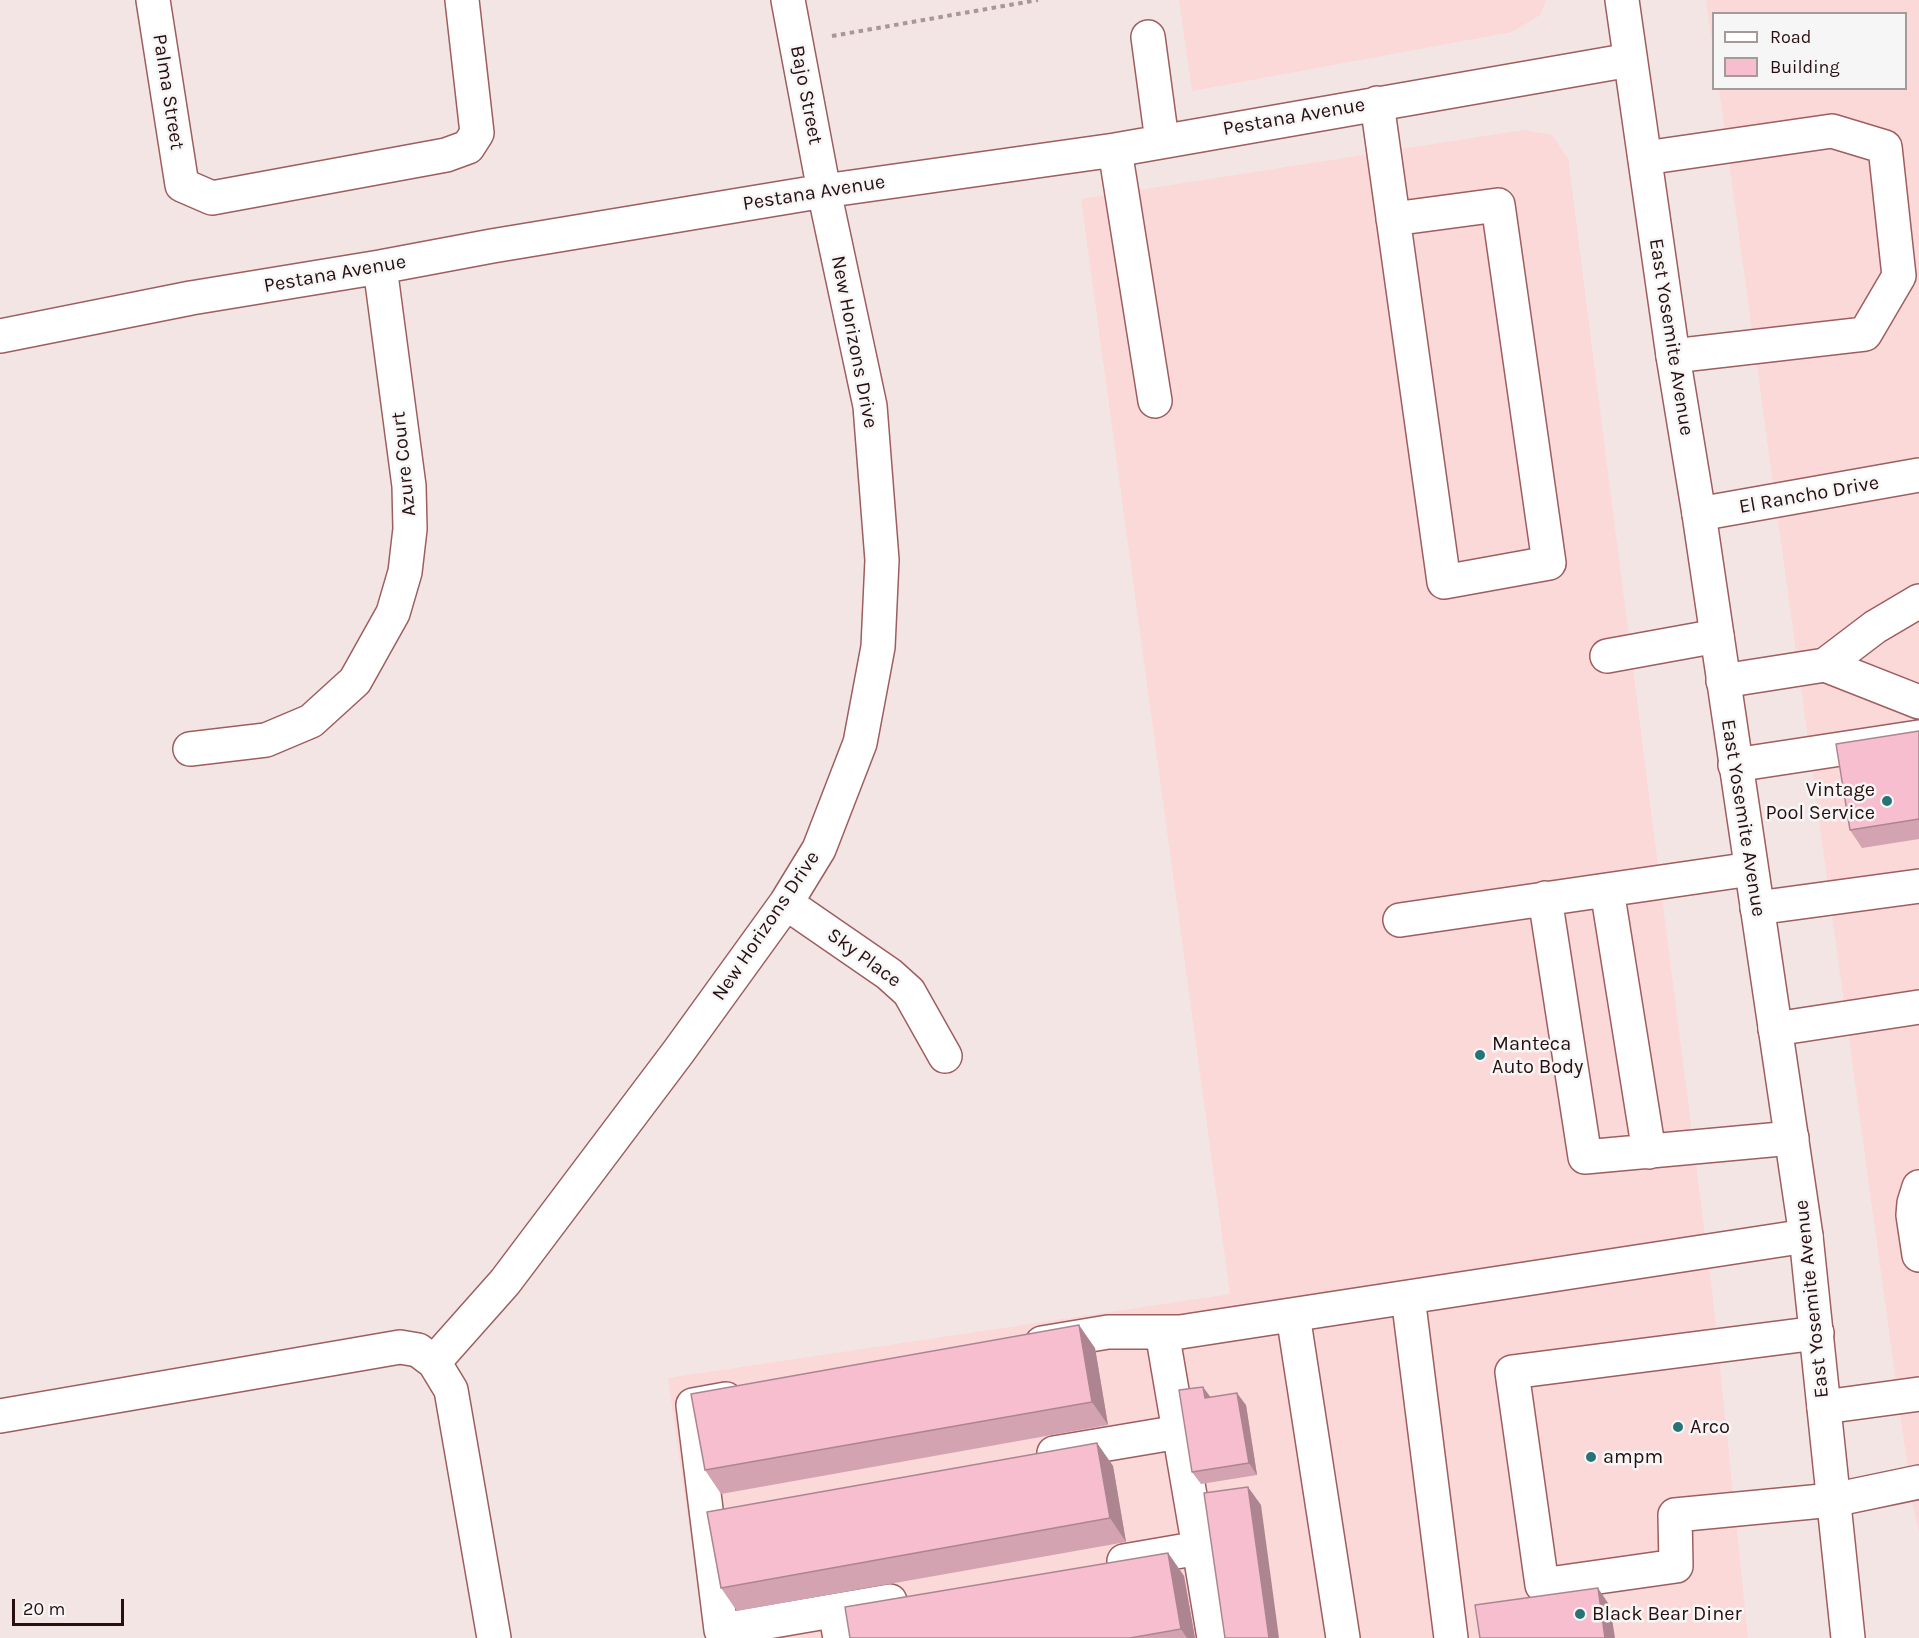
<!DOCTYPE html>
<html>
<head>
<meta charset="utf-8">
<style>
  body { margin:0 }
  #map { position:relative; width:1919px; height:1638px; overflow:hidden; background:#f4e5e5; font-family:Karla,sans-serif }
  canvas { display:block }
  .legend { position:absolute; left:1712px; top:12px; width:195px; height:78px; box-sizing:border-box; background:#f6f6f6; border:2px solid #a49a9a; margin:0; padding:8px 10px; list-style:none; font-size:18px; color:#290f10 }
  .legend li { display:flex; align-items:center; gap:12px; height:30px }
  .legend b { width:30px; border:2px solid #a49a9a }
  .scale { position:absolute; left:12px; top:1599px; width:112px; height:27px; box-sizing:border-box; border:3px solid #290f10; border-top:0; padding-left:8px; font-size:18px; line-height:21px; white-space:nowrap; color:#290f10; -webkit-text-stroke:4px #f6f6f6; paint-order:stroke }
</style>
</head>
<body>
<div id="map">
<canvas width="1919" height="1638"></canvas>
<ul class="legend">
<li><b style="height:8px;background:#fff"></b>Road</li>
<li><b style="height:16px;background:#f7becf"></b>Building</li>
</ul>
<div class="scale">20 m</div>
</div>
<script>
const c = document.querySelector('canvas').getContext('2d');
c.lineJoin = 'round';
function fill(path, color) { c.fillStyle = color; c.fill(path, 'evenodd'); }
const toPath = rows => new Path2D(rows.map(r => 'M' + r).join(''));
function stroke(path, color, width, dash) { c.strokeStyle = color; c.lineWidth = width; c.lineCap = dash ? 'butt' : 'round'; c.setLineDash(dash || []); c.stroke(path); }
function drawText(font, color, halo, rows, align = 'center') {
  c.font = font + ' Karla,sans-serif'; c.lineWidth = 5; c.setLineDash([]); c.textBaseline = 'middle'; c.strokeStyle = halo; c.fillStyle = color; for (const [text, x, y, turn = 0] of rows) {
    c.save(); c.translate(x, y); c.rotate((+turn || 0) * Math.PI / 180); c.textAlign = isNaN(turn) ? turn : align; if (halo) c.strokeText(text, 0, 0); c.fillText(text, 0, 0); c.restore();
  }
}
fill(toPath([
  [1179,0,1546,0,1540,15,1512,32,1192,91],
  [1706,0,1919,0,1919,1532,1913,1507,1719,89,1906,88,1906,14,1714,14,1713,52],
  [1523,130,1552,135,1568,158,1712,1290,1748,1638,705,1638,668,1378,1230,1294,1081,199]
]), '#fad9d8');
const minor = toPath([
  [153,0,182,185,212,198,446,155,468,147,477,133,462,0],
  [1148,37,1162,141],
  [1377,103,1444,582,1549,563,1498,205,1393,219],
  [1115,150,1155,401],
  [1645,158,1832,131,1885,147,1899,276,1865,334,1673,356],
  [0,336,191,298,380,267,492,246,824,191,1115,150,1630,60],
  [1699,514,1919,475],
  [1919,601,1875,627,1825,665,1919,702],
  [1607,656,1717,636],
  [1723,681,1825,665],
  [190,749,266,740,311,721,355,681,393,613,405,572,410,529,409,486,380,267],
  [1735,765,1919,737],
  [1607,890,1649,1152],
  [1545,898,1585,1157,1792,1138],
  [786,903,889,974,909,992,945,1056],
  [1757,908,1919,886],
  [1400,920,1751,869],
  [1775,1029,1919,1007],
  [1919,1187,1914,1203,1913,1215,1919,1255],
  [1408,1297,1451,1638],
  [1293,1315,1343,1638],
  [1817,1333,1512,1372,1542,1585,1676,1566,1675,1515,1833,1500,1919,1482],
  [1042,1343,1108,1332,1180,1332,1806,1236],
  [434,1362,505,1282,679,1051,786,903,819,849,860,743,878,647,882,560,870,406,824,191,788,0],
  [726,1399,693,1405,721,1630,890,1601],
  [1824,1407,1919,1394],
  [0,1416,400,1347,418,1350,434,1362,451,1390,494,1638],
  [1054,1453,1179,1432],
  [1199,1548,1214,1638],
  [1124,1561,1199,1548,1162,1332],
  [835,1611,840,1638]
]);
const major = toPath([
  [1622,0,1673,356,1699,514,1806,1236,1848,1638]
]);
stroke(minor, '#9e5e5e', 36);
stroke(major, '#9e5e5e', 36);
stroke(toPath([
  [832,36,1038,0]
]), '#a99696', 4, [4.5, 4.5]);
stroke(minor, '#fff', 33);
stroke(major, '#fff', 33);
fill(toPath([
  [1919,731,1919,839,1862,848,1850,830],
  [1095,1348,1108,1425,721,1494,705,1470],
  [1211,1397,1246,1405,1257,1475,1201,1484,1192,1472],
  [1097,1443,1113,1466,1126,1542,737,1611,721,1588],
  [1168,1553,1184,1576,1195,1638,850,1638]
]), '#d4a3b2');
fill(toPath([
  [1079,1325,1095,1348,1108,1425,1092,1402],
  [1203,1387,1212,1399,1205,1398],
  [1237,1393,1246,1405,1257,1475,1249,1463],
  [1097,1443,1113,1466,1126,1542,1110,1518],
  [1248,1487,1261,1505,1279,1638,1269,1638],
  [1168,1553,1184,1576,1195,1638,1187,1638,1181,1629],
  [1598,1588,1610,1606,1615,1638,1605,1638]
]), '#ad8591');
const building = toPath([
  [1919,731,1919,819,1850,830,1836,744,1919,731],
  [1079,1325,1092,1402,705,1470,691,1394,1079,1325],
  [1203,1387,1205,1398,1237,1393,1249,1463,1192,1472,1179,1390,1203,1387],
  [1097,1443,1110,1518,721,1588,707,1512,1097,1443],
  [1248,1487,1269,1638,1225,1638,1204,1493,1248,1487],
  [1168,1553,1181,1629,1130,1638,850,1638,845,1607,1168,1553],
  [1598,1588,1605,1638,1480,1638,1475,1605,1598,1588]
]);
fill(building, '#f7becf');
stroke(building, '#ad8591', 1.5);
for (const [x, y, r, color] of [
  [1887,801,6,"#287376"],
  [1480,1055,6,"#287376"],
  [1678,1427,6,"#287376"],
  [1591,1457,6,"#287376"],
  [1580,1614,6,"#287376"]
]) { const dot = new Path2D(); dot.arc(x, y, r, 0, 2 * Math.PI); c.fillStyle = color; c.fill(dot); stroke(dot, '#f6f6f6', 2); }
drawText('20px', '#290f10', '#f6f6f6', [
  ["Palma Street",168,92,81],
  ["Bajo Street",806,95,79],
  ["Pestana Avenue",1294,117,-10],
  ["Pestana Avenue",814,193,-9],
  ["Pestana Avenue",335,274,-10],
  ["East Yosemite Avenue",1671,337,81],
  ["New Horizons Drive",854,342,79],
  ["Azure Court",404,464,-96],
  ["El Rancho Drive",1809,495,-10],
  ["East Yosemite Avenue",1743,818,81],
  ["New Horizons Drive",766,926,-56],
  ["Sky Place",864,958,36],
  ["East Yosemite Avenue",1812,1299,-96]
]);
drawText('20px', '#290f10', '#f6f6f6', [
  ["Vintage",1875,790,"right"],
  ["Pool Service",1875,813,"right"],
  ["Manteca",1492,1044],
  ["Auto Body",1492,1067],
  ["Arco",1690,1427],
  ["ampm",1603,1457],
  ["Black Bear Diner",1592,1614]
], 'left');
</script>
</body>
</html>
